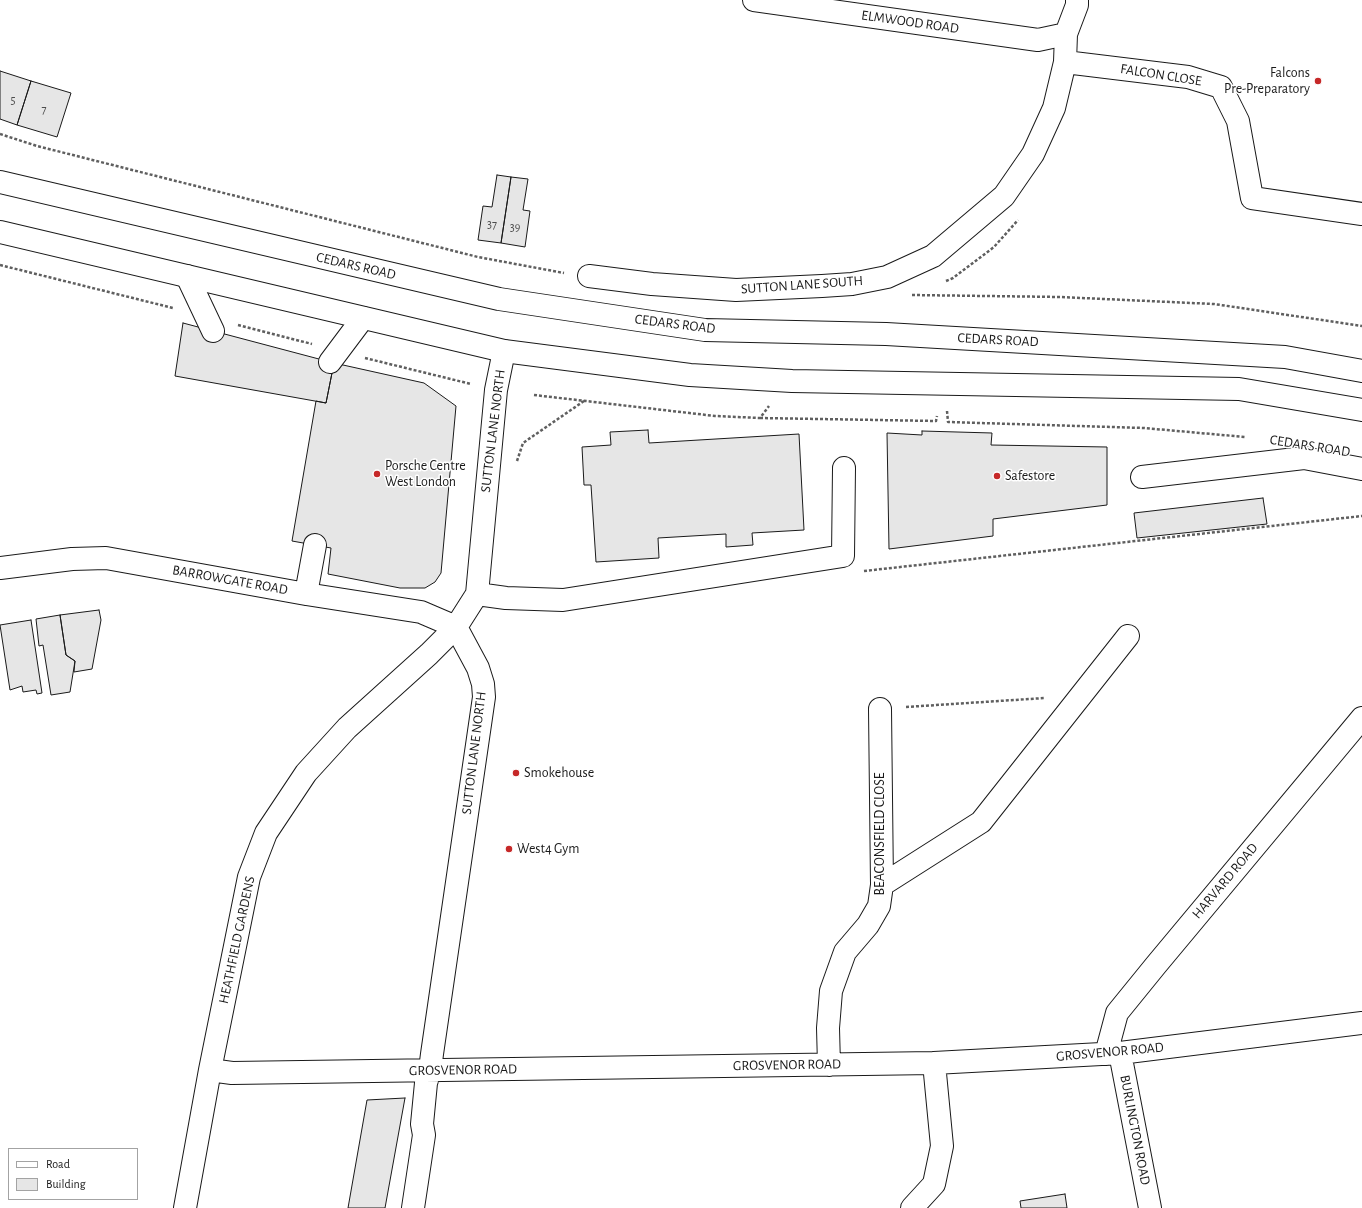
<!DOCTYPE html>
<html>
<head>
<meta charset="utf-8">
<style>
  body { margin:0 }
  #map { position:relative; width:1362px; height:1208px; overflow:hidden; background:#fff; font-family:"Alegreya Sans",sans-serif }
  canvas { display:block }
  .legend { position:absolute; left:8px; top:1148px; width:130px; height:52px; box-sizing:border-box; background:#fff; border:1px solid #a3a3a3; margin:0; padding:5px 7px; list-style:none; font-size:12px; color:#1a1a1a }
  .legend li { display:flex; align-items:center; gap:8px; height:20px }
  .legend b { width:20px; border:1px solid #a3a3a3 }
</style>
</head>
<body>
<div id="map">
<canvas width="1362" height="1208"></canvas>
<ul class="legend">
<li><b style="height:5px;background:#fff"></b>Road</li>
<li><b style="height:11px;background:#e6e6e6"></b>Building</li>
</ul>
</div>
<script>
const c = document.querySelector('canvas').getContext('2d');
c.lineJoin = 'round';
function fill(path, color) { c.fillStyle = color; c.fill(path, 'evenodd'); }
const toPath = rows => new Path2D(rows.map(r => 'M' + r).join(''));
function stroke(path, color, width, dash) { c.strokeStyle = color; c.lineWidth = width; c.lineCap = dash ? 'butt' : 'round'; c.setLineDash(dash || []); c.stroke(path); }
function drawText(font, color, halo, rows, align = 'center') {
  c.font = font + ' "Alegreya Sans",sans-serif'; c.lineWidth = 3; c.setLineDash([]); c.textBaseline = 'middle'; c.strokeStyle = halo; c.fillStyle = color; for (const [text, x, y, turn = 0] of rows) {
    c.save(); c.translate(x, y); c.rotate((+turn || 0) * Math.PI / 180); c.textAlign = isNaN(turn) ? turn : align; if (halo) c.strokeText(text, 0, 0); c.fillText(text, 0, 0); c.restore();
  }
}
const building = toPath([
  [0,71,31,81,17,125,0,119,0,71],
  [31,81,71,93,57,137,17,125,31,81],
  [497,175,511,177,501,243,478,240,483,206,492,207,497,175],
  [511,177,528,179,523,210,530,211,525,247,501,243,511,177],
  [183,323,334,363,326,403,175,376,183,323],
  [334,363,424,383,456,406,441,573,435,582,425,588,400,588,328,574,331,548,292,541,316,401,326,403,334,363],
  [648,430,649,443,799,434,804,530,752,533,753,545,726,547,726,534,658,538,659,558,596,562,591,485,584,485,582,447,611,445,610,432,648,430],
  [922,431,992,433,991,445,1107,447,1107,505,993,519,993,536,889,549,887,433,922,435,922,431],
  [1263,498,1267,524,1137,538,1134,513,1263,498],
  [99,610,101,620,92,669,74,672,75,661,66,655,60,615,99,610],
  [60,615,66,655,75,661,70,692,51,695,43,645,39,646,36,619,60,615],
  [31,620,42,693,37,694,36,690,23,692,22,686,10,690,0,625,31,620],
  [405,1098,385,1208,348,1208,367,1100,405,1098],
  [1065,1194,1067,1208,1021,1208,1020,1201,1065,1194]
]);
fill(building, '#e6e6e6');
stroke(building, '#1a1a1a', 1);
const minor = toPath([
  [754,0,1038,40,1066,34],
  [1065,62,1188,77,1221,87,1238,121,1252,198,1362,214],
  [187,276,213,331],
  [589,276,652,284,736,290,822,286,852,284,887,277,933,256,1004,196,1033,154,1054,108,1065,62,1066,34,1077,5,1077,0],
  [330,362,363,318],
  [1142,477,1304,458,1362,469],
  [0,568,72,559,106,558,306,594,421,612,456,627],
  [306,594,315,545],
  [477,594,506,598,563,600,843,556,844,468],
  [882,885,981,822,1128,636],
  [1120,1053,1150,1208],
  [1106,1054,1117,1013,1156,965,1362,718],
  [829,1065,828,1028,831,991,845,952,868,925,879,906,882,885,880,709],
  [210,1070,232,1073,934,1063,1120,1053,1362,1023],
  [185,1208,210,1070,249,877,266,833,306,773,347,728,429,654,456,627,477,594,496,390,504,351],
  [413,1208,424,1135,422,1124,426,1083,430,1070,432,1054,484,697,483,684,478,668,456,627],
  [912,1208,934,1184,942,1146,934,1063]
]);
const highway = toPath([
  [0,182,499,299,705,330,886,334,1285,357,1362,371],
  [0,232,504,351,690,375,792,381,1239,389,1362,410]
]);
stroke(minor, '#1a1a1a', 24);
stroke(highway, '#1a1a1a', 24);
stroke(toPath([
  [0,134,37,146,478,257,564,273],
  [0,265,173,308],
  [946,281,953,278,994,247,1018,220],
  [912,295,1060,297,1214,304,1362,326],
  [238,325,312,344],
  [365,358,471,384],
  [534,395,715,416,760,418,769,406],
  [947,411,948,422,1144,428,1245,437],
  [760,418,936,421,937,416],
  [517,461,523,443,584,401],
  [864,571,1362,516],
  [906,707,1045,698]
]), '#5f5f5f', 2.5, [3, 2]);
stroke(minor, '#fff', 22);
stroke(highway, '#fff', 22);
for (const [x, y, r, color] of [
  [1318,81,4,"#c62828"],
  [377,474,4,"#c62828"],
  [997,476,4,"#c62828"],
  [516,773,4,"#c62828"],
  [509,849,4,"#c62828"]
]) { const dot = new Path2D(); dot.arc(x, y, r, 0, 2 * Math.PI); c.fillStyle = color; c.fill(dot); stroke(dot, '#fff', 1.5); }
drawText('12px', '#4d4d4d', null, [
  ["5",13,100],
  ["7",44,109],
  ["37",492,224],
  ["39",515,227]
]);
drawText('14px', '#1a1a1a', '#fff', [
  ["ELMWOOD ROAD",910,22,8],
  ["FALCON CLOSE",1161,75,9],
  ["CEDARS ROAD",356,266,13],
  ["SUTTON LANE SOUTH",802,285,-4],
  ["CEDARS ROAD",675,324,7],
  ["CEDARS ROAD",998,340,3],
  ["SUTTON LANE NORTH",493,431,-83],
  ["CEDARS ROAD",1310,446,9],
  ["BARROWGATE ROAD",230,580,10],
  ["SUTTON LANE NORTH",474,753,-83],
  ["BEACONSFIELD CLOSE",880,834,-90],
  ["HARVARD ROAD",1225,881,-50],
  ["HEATHFIELD GARDENS",237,940,-78],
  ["GROSVENOR ROAD",1110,1052,-5],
  ["GROSVENOR ROAD",787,1065,-1],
  ["GROSVENOR ROAD",463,1070,-1],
  ["BURLINGTON ROAD",1135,1130,79]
]);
drawText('14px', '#1a1a1a', '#fff', [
  ["Falcons",1310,73,"right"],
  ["Pre-Preparatory",1310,89,"right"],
  ["Porsche Centre",385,466],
  ["West London",385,482],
  ["Safestore",1005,476],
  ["Smokehouse",524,773],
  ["West4 Gym",517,849]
], 'left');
</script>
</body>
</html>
